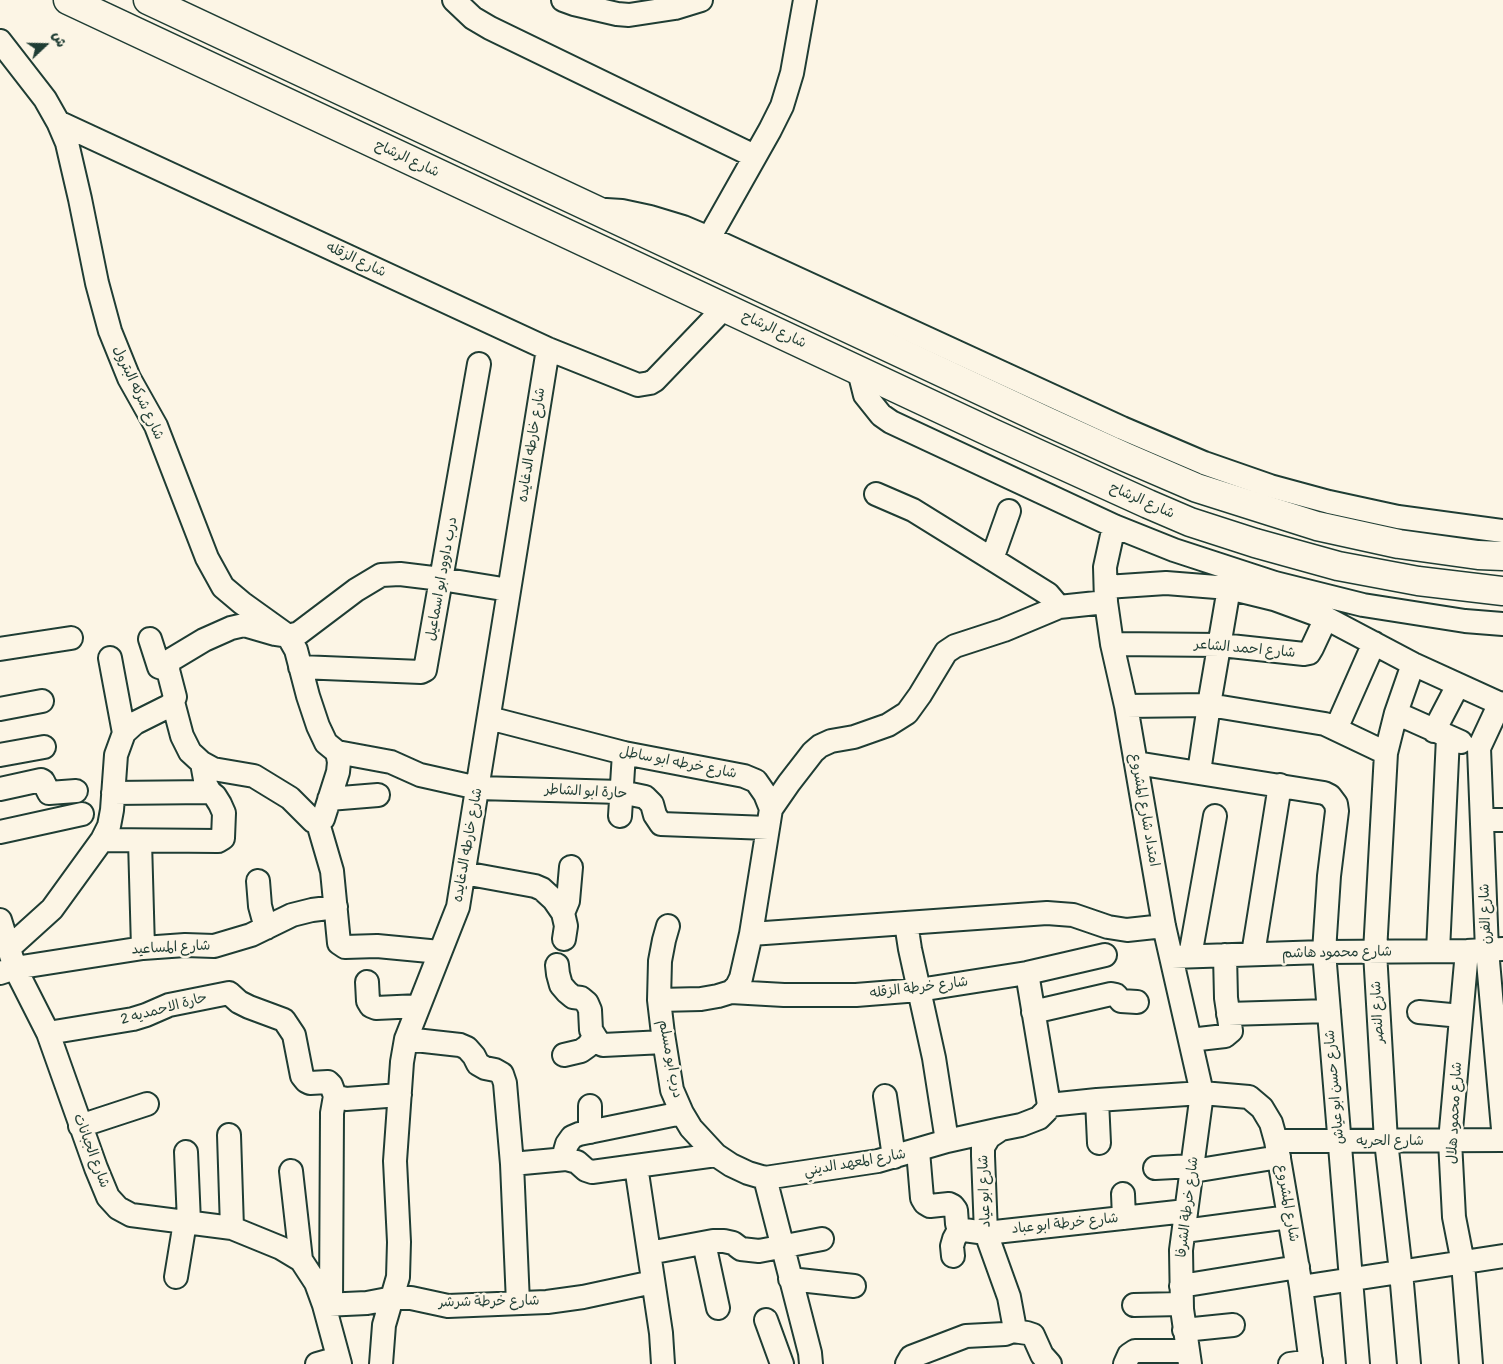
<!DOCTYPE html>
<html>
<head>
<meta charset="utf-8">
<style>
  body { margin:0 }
  #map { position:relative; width:1503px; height:1364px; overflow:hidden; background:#fcf5e5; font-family:Pangolin,"Playpen Sans Arabic",sans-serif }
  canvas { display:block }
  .north { position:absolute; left:20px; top:20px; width:50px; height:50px; -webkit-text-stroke:4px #fcf5e5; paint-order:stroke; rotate:69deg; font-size:14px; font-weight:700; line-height:20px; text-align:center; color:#1f3d34 }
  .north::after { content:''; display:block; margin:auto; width:18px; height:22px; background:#1f3d34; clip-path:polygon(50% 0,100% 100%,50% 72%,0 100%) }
</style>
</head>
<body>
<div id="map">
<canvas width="1503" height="1364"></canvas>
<div class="north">ش</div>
</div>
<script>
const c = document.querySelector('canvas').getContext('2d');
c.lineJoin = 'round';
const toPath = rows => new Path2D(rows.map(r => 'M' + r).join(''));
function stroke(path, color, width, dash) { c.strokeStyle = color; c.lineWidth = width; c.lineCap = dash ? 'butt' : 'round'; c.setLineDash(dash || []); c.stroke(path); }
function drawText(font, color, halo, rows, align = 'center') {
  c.font = font + ' Pangolin,"Playpen Sans Arabic",sans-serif'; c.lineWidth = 5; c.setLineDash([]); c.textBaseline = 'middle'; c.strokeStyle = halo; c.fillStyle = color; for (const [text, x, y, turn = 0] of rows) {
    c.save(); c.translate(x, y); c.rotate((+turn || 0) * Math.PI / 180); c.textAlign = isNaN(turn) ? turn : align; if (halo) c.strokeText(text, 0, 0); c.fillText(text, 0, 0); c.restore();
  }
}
const minor = toPath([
  [454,0,473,18,490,28,754,156],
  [563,0,574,4,617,14,629,15,675,8,701,0],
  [0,41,45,99,58,122,67,143,80,199,97,283,110,331,129,378,156,426,207,558,223,587,242,603,288,636,296,650,308,696,318,726,326,743,337,752,391,762,420,775,478,788,621,792,645,797,652,804,655,815,661,824,768,828],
  [58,122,548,349,638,385,650,383,655,380,725,307],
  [606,210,622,211,650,217,683,227,709,238,1122,428,1204,463,1270,486,1329,502,1398,517,1503,531],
  [709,238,770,130,782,106,792,73,805,0],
  [859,371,865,395,881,415,891,422,1114,526,1174,550,1275,583,1363,605,1465,621,1503,624],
  [876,494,913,510,992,559,1048,594,1059,607],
  [1114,526,1105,567,1106,602,1112,644,1126,706,1164,926,1202,1093,1181,1250,1182,1309,1190,1364],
  [992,559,1009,511],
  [1106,587,1166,583,1229,588,1274,599,1326,618,1413,664,1503,705],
  [150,639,159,667,168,670],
  [1112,644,1221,645,1304,654,1309,653,1312,648,1326,618],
  [0,649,71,638],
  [110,658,124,733],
  [300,667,421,672,425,670,479,364],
  [173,702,182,736,190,752,202,763,213,769,254,776,290,798,313,821,318,823,323,819,338,772,339,762,337,752],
  [1500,703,1479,748,1487,950,1503,1129],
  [1126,706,1209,705,1325,724,1386,753],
  [0,709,42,701],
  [1396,713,1461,742],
  [489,718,624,753,744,776,756,781,765,794,771,809,751,934,741,978,737,986,731,992,718,996,701,999,659,1000],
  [1336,729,1374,643],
  [1434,731,1458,685],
  [0,755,44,747],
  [1136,763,1324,793,1330,796,1336,804,1337,811,1329,876,1324,952,1358,1364],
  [1199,772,1209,705,1229,588],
  [0,789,41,780,43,781,49,793,76,791],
  [113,793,210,792],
  [329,799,378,795],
  [771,809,789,783,813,752,820,746,831,741,854,737,888,725,907,713,920,695,946,652,955,646,1004,630,1059,607,1106,602],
  [620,816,624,753],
  [1482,820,1503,820],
  [318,823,332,871,339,943,345,947,377,946,440,952],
  [0,832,82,814],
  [102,840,218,841,223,838,224,813,220,804,215,796,210,792,206,785,202,763],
  [140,841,143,948],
  [464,873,535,886,542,889,554,900,563,913,566,926,564,939],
  [258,881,260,906,266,928],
  [563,913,568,901,571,867],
  [0,920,15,968,48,1033,96,1168,108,1197,118,1208,131,1215,232,1228,281,1248,301,1260,316,1283,324,1305,340,1364],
  [906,923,910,949,934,1058,947,1141],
  [668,926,664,940,660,961,659,1000,663,1034,672,1090,682,1113,691,1128,716,1155,731,1165,748,1173,765,1178,878,1161,947,1141,1001,1129],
  [751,934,1047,913,1073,915,1108,927,1127,930,1164,926],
  [10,947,52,909,102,840,109,826,112,810,116,755,124,733,135,723,169,706,173,702,175,697,168,670,169,661,204,640,231,628,244,625,275,634,288,636,299,633,356,590,381,575,400,574,441,579,509,590],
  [1438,951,1448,737],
  [1467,951,1450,1141,1454,1217,1463,1263,1471,1364],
  [1253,954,1280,785],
  [1190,956,1215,816],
  [1172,957,1324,952,1467,951,1503,949],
  [557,965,558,974,561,985,567,992,573,997,581,998,587,1003,590,1010,591,1030,599,1043,603,1045,664,1042],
  [0,973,15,968,143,948,185,945,214,946,251,935,292,915,312,910,336,907],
  [367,982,368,1001,371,1006,376,1008,419,1006],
  [731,992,784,995,856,995,919,990,1027,973,1105,955],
  [1033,1012,1111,994,1116,995,1121,1001,1137,1002],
  [1419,1012,1461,1016],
  [1228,1014,1329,1011],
  [48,1033,133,1019,146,1015,169,1005,229,993,239,1002,249,1007,284,1020,294,1035,302,1076,306,1081,310,1083,328,1082,331,1085,335,1096,346,1099,400,1095],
  [406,1039,460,1045,467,1048,474,1056,478,1064,485,1068,495,1070,502,1074,505,1083,512,1164,518,1303],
  [1190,1040,1225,1036,1231,1031,1226,998,1225,955],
  [564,1055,581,1051,588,1046,594,1037],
  [885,1096,894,1157],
  [1097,1100,1099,1143],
  [1049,1105,1097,1100,1202,1093,1249,1097,1262,1108,1271,1123,1276,1141,1301,1287,1311,1364],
  [590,1106,590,1132],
  [80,1126,147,1104],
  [229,1135,232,1228],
  [1276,1141,1503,1140],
  [918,1151,922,1198,925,1203,930,1206,949,1204,953,1206,956,1210,957,1224,960,1228,964,1230,986,1233,1186,1211],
  [186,1152,189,1222],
  [566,1159,565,1151,567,1144,572,1137,579,1134,682,1113],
  [512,1164,566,1159,577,1162,586,1170,592,1172,716,1155],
  [636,1166,661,1333,663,1364],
  [1155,1168,1193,1166],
  [291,1171,301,1260],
  [1193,1171,1279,1157],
  [765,1178,810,1353,811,1364],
  [1123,1194,1124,1218],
  [1184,1231,1289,1217],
  [704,1243,718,1308],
  [649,1253,713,1241,724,1241,733,1243,741,1249,759,1251,822,1239],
  [953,1256,952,1246,954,1239,960,1228],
  [176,1277,185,1222],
  [790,1279,854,1286],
  [1181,1286,1298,1267],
  [1301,1287,1503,1256],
  [324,1305,367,1303,393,1298,411,1298,448,1306,547,1302,583,1297,653,1282],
  [331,1305,332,1113,335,1096],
  [1134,1305,1181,1304],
  [766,1320,782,1364],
  [1184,1330,1233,1325],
  [1013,1331,1027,1333,1033,1335,1042,1355,1050,1364],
  [317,1364,338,1358],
  [381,1364,384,1325,398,1277,399,1242,395,1161,402,1062,406,1039,458,907,548,349],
  [907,1364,911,1357,966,1336,1005,1334,1013,1331,1014,1324,1009,1297,986,1233,983,1156,983,1147,989,1137,1001,1129,1021,1125,1039,1118,1046,1111,1049,1105,1027,973],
  [1125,1364,1129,1355,1135,1351,1187,1351],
  [1290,1364,1311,1361],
  [1409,1364,1401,1272,1386,1141,1375,952,1386,753,1396,713,1413,664]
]);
const major = toPath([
  [68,0,992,433,1148,504,1190,522,1255,543,1338,566,1418,581,1503,591],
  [148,0,1048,422,1125,457,1197,488,1317,526,1399,544,1478,555,1503,556]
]);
stroke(minor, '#1f3d34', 26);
stroke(major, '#1f3d34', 31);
stroke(minor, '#fcf5e5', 22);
stroke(major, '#fcf5e5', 28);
drawText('14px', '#1f3d34', '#fcf5e5', [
  ["شارع الرشاح",407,159,25],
  ["شارع الزقله",356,260,25],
  ["شارع الرشاح",774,330,25],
  ["شارع شركه البترول",138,393,65],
  ["شارع خارطه الدغايده",532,445,-81],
  ["شارع الرشاح",1142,501,24],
  ["درب داوود ابو اسماعيل",442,579,-80],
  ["شارع احمد الشاعر",1245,649,5],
  ["شارع خرطه ابو ساطل",678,763,11],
  ["حارة ابو الشاطر",586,792,3],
  ["امتداد شارع المشروع",1144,810,80],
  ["شارع خارطه الدغايده",468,845,-80],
  ["شارع الفرن",1486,914,-92],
  ["شارع المساعيد",171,948,-3],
  ["شارع محمود هاشم",1337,953,-1],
  ["شارع خرطة الزقله",919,988,-7],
  ["حارة الاحمديه 2",164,1009,-15],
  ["شارع النصر",1378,1012,-93],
  ["درب ابو مسلم",670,1059,79],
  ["شارع حسن ابو عياش",1335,1087,-95],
  ["شارع محمود هلال",1455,1113,-87],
  ["شارع الحريه",1390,1141],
  ["شارع الجبانات",91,1151,69],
  ["شارع المعهد الديني",855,1163,-10],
  ["شارع ابو عياد",985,1191,-92],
  ["شارع المشروع",1287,1203,80],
  ["شارع خرطة الشرفا",1188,1207,-83],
  ["شارع خرطة ابو عباد",1065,1224,-6],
  ["شارع خرطة شرشر",489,1302,-1]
]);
</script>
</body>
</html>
